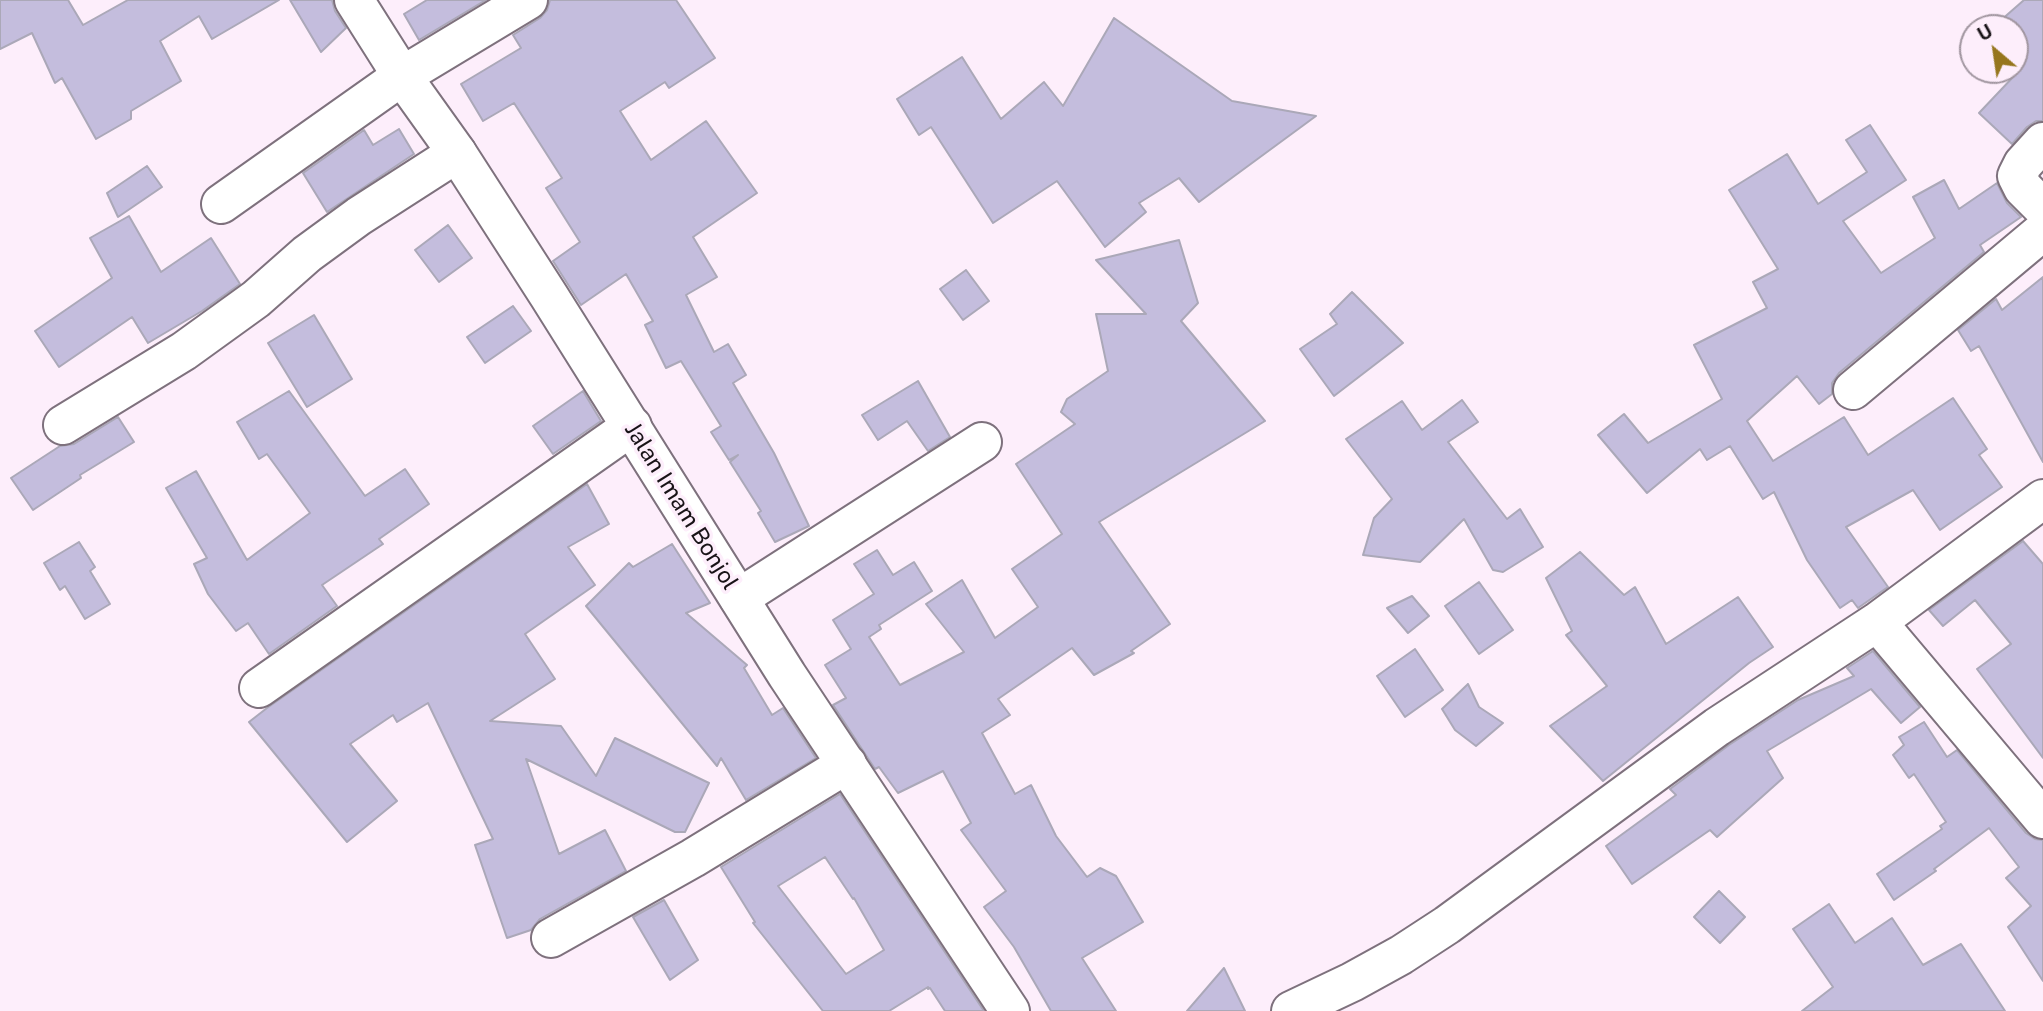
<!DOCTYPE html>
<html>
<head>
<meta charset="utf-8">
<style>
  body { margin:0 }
  #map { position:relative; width:2043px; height:1011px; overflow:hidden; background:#fdeefb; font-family:"Public Sans",sans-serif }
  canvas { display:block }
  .north { position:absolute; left:1959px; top:14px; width:70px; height:70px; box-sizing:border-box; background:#fdeefb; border:2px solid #a196a0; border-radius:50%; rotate:331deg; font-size:19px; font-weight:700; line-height:28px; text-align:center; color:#181317 }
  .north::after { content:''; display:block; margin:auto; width:24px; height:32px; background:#96761e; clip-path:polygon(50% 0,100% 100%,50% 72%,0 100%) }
</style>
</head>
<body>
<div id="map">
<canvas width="2043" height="1011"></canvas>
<div class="north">U</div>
</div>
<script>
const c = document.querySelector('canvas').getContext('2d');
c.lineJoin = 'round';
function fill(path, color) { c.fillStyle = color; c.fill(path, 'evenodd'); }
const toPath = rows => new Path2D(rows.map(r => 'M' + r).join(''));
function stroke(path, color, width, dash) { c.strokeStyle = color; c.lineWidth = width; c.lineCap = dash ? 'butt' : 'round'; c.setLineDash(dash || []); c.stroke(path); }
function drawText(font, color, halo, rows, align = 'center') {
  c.font = font + ' "Public Sans",sans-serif'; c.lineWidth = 7; c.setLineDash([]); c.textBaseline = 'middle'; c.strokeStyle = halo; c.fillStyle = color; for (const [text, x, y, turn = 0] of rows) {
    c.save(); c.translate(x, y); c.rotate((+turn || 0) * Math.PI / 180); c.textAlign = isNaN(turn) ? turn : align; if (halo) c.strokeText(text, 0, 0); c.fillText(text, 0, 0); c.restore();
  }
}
const building = toPath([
  [0,0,68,0,83,25,128,0,279,0,212,39,199,16,160,41,181,81,131,111,131,119,96,139,62,78,55,83,32,33,0,49,0,0],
  [290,0,332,0,335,11,346,28,321,52,290,0],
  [427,0,486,0,419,40,404,14,427,0],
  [550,0,676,0,715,58,669,88,665,82,620,111,651,160,706,121,757,193,693,237,717,277,686,295,714,352,728,344,746,375,733,383,774,453,809,526,775,542,758,513,761,511,730,462,738,455,729,460,711,432,721,426,681,361,666,368,645,325,653,321,626,274,581,305,553,261,580,242,546,188,562,178,514,103,483,121,461,84,521,48,513,35,540,18,547,10,550,0],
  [2024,0,2043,0,2043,121,2036,121,2027,127,2012,144,1979,113,2015,75,2015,28,1992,28,2024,0],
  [1114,18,1232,101,1316,116,1199,202,1179,178,1139,203,1146,212,1105,247,1057,181,993,223,931,127,919,135,897,99,962,57,1001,119,1044,82,1063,106,1114,18],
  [1870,125,1906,180,1843,221,1881,273,1935,238,1913,197,1944,180,1959,209,1997,183,2007,203,2021,217,1980,245,1984,252,1839,373,1832,383,1832,394,1819,404,1797,376,1747,421,1773,461,1844,417,1868,455,1953,398,1987,449,1979,455,2002,487,1940,530,1913,490,1846,527,1888,587,1858,608,1852,600,1840,608,1807,560,1774,492,1763,499,1730,446,1707,460,1700,449,1647,493,1598,435,1624,414,1648,443,1722,399,1694,345,1767,308,1753,282,1778,269,1729,190,1787,154,1818,204,1867,172,1846,140,1870,125],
  [399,129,414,154,327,212,303,173,364,130,373,145,399,129],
  [147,166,162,187,118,217,107,193,147,166],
  [129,216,161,272,211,238,240,284,202,311,148,343,132,317,59,367,35,331,112,278,90,238,129,216],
  [448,225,472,258,439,282,415,250,448,225],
  [1179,240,1198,303,1181,321,1265,421,1099,522,1170,624,1131,651,1134,653,1094,675,1072,648,998,699,1010,715,982,733,1015,794,1031,785,1056,836,1087,877,1100,868,1116,876,1143,922,1082,958,1116,1011,1051,1011,1014,947,984,907,1006,891,961,830,971,823,943,771,898,793,879,767,875,769,833,705,846,698,825,665,851,649,833,620,874,594,854,564,877,550,893,575,914,562,932,591,879,625,881,629,869,637,900,685,964,652,926,604,962,580,995,638,1038,607,1012,569,1062,534,1016,464,1075,424,1061,412,1067,399,1108,371,1096,314,1146,314,1096,260,1179,240],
  [966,270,989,301,963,320,940,289,966,270],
  [2043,277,2043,462,1979,346,1971,351,1958,330,1996,299,2002,310,2043,277],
  [1352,292,1403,343,1334,396,1300,349,1337,324,1330,314,1352,292],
  [513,306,531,331,485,363,467,337,513,306],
  [314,315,352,379,307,407,268,343,314,315],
  [918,381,950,437,928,451,907,421,878,440,862,415,918,381],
  [289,391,365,496,405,469,429,504,379,539,383,544,322,585,337,606,269,654,248,623,236,631,208,594,194,564,207,558,166,488,196,471,247,560,310,513,267,454,259,459,237,422,289,391],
  [583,391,601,421,553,454,533,426,583,391],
  [1462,400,1478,422,1448,442,1507,519,1520,509,1543,547,1503,572,1493,570,1464,519,1420,562,1363,555,1374,518,1392,499,1346,439,1402,401,1422,430,1462,400],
  [118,417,134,442,80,475,81,478,33,510,11,478,60,446,74,444,118,417],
  [587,484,609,524,568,547,595,585,525,634,555,679,490,721,561,726,596,776,615,738,709,783,685,832,675,832,526,759,559,854,605,830,626,871,540,919,531,930,507,938,475,845,493,839,428,703,397,722,393,715,350,744,397,801,347,842,249,722,267,708,587,484],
  [2023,541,2043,564,2043,758,1977,669,2011,644,1975,600,1943,626,1929,610,2023,541],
  [79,542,95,567,90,571,110,604,85,619,65,586,60,590,44,563,79,542],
  [672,544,710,603,686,613,747,665,744,668,772,715,783,708,816,758,746,800,721,758,717,766,586,606,629,563,633,567,672,544],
  [1580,552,1624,595,1635,587,1666,644,1738,597,1773,647,1749,663,1603,781,1550,726,1607,686,1566,635,1572,631,1546,578,1580,552],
  [1479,582,1513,630,1479,654,1445,606,1479,582],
  [1412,596,1429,616,1408,633,1387,608,1412,596],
  [1415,649,1443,690,1405,717,1377,676,1415,649],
  [1873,651,1920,707,1901,723,1871,689,1767,751,1783,778,1717,837,1710,830,1632,884,1606,846,1676,795,1670,789,1729,745,1798,700,1854,676,1847,668,1873,651],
  [1468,684,1479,707,1503,723,1476,746,1455,730,1442,709,1468,684],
  [1924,722,1947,757,1957,750,2026,833,2035,839,2043,840,2043,981,2008,927,2031,906,2006,878,2019,867,1989,828,1934,869,1936,871,1894,900,1877,874,1942,829,1940,826,1946,822,1914,774,1909,778,1893,755,1904,745,1899,737,1924,722],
  [840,794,984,1011,945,1011,930,988,928,989,928,987,889,1011,823,1011,753,923,755,922,721,867,840,794],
  [825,857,853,899,854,898,884,950,846,974,778,886,825,857],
  [1719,891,1745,917,1720,943,1694,917,1719,891],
  [664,900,698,960,670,980,633,917,664,900],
  [1829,904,1855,943,1892,918,1923,965,1961,944,2005,1011,1802,1011,1833,987,1793,929,1829,904],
  [1224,968,1245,1011,1187,1011,1224,968]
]);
fill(building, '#c4bddd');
stroke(building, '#aba8b8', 2);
const minor = toPath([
  [2043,142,2023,164,2017,176,2023,188,2043,208],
  [221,204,402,76,528,0],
  [1853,390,2043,231],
  [63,425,184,351,256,299,307,254,359,216,457,153],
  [739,598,982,442],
  [1877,622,2043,819],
  [259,688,632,426],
  [551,938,693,858,847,764],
  [1291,1011,1352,982,1401,955,1447,925,1717,727,1877,622,2043,499]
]);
const major = toPath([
  [354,0,402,76,457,153,549,296,787,675,1010,1011]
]);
stroke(minor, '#7e717d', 42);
stroke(major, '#7e717d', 42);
stroke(minor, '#fff', 38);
stroke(major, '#fff', 38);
drawText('23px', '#181317', '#fdeefb', [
  ["Jalan Imam Bonjol",681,506,58]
]);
</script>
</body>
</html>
